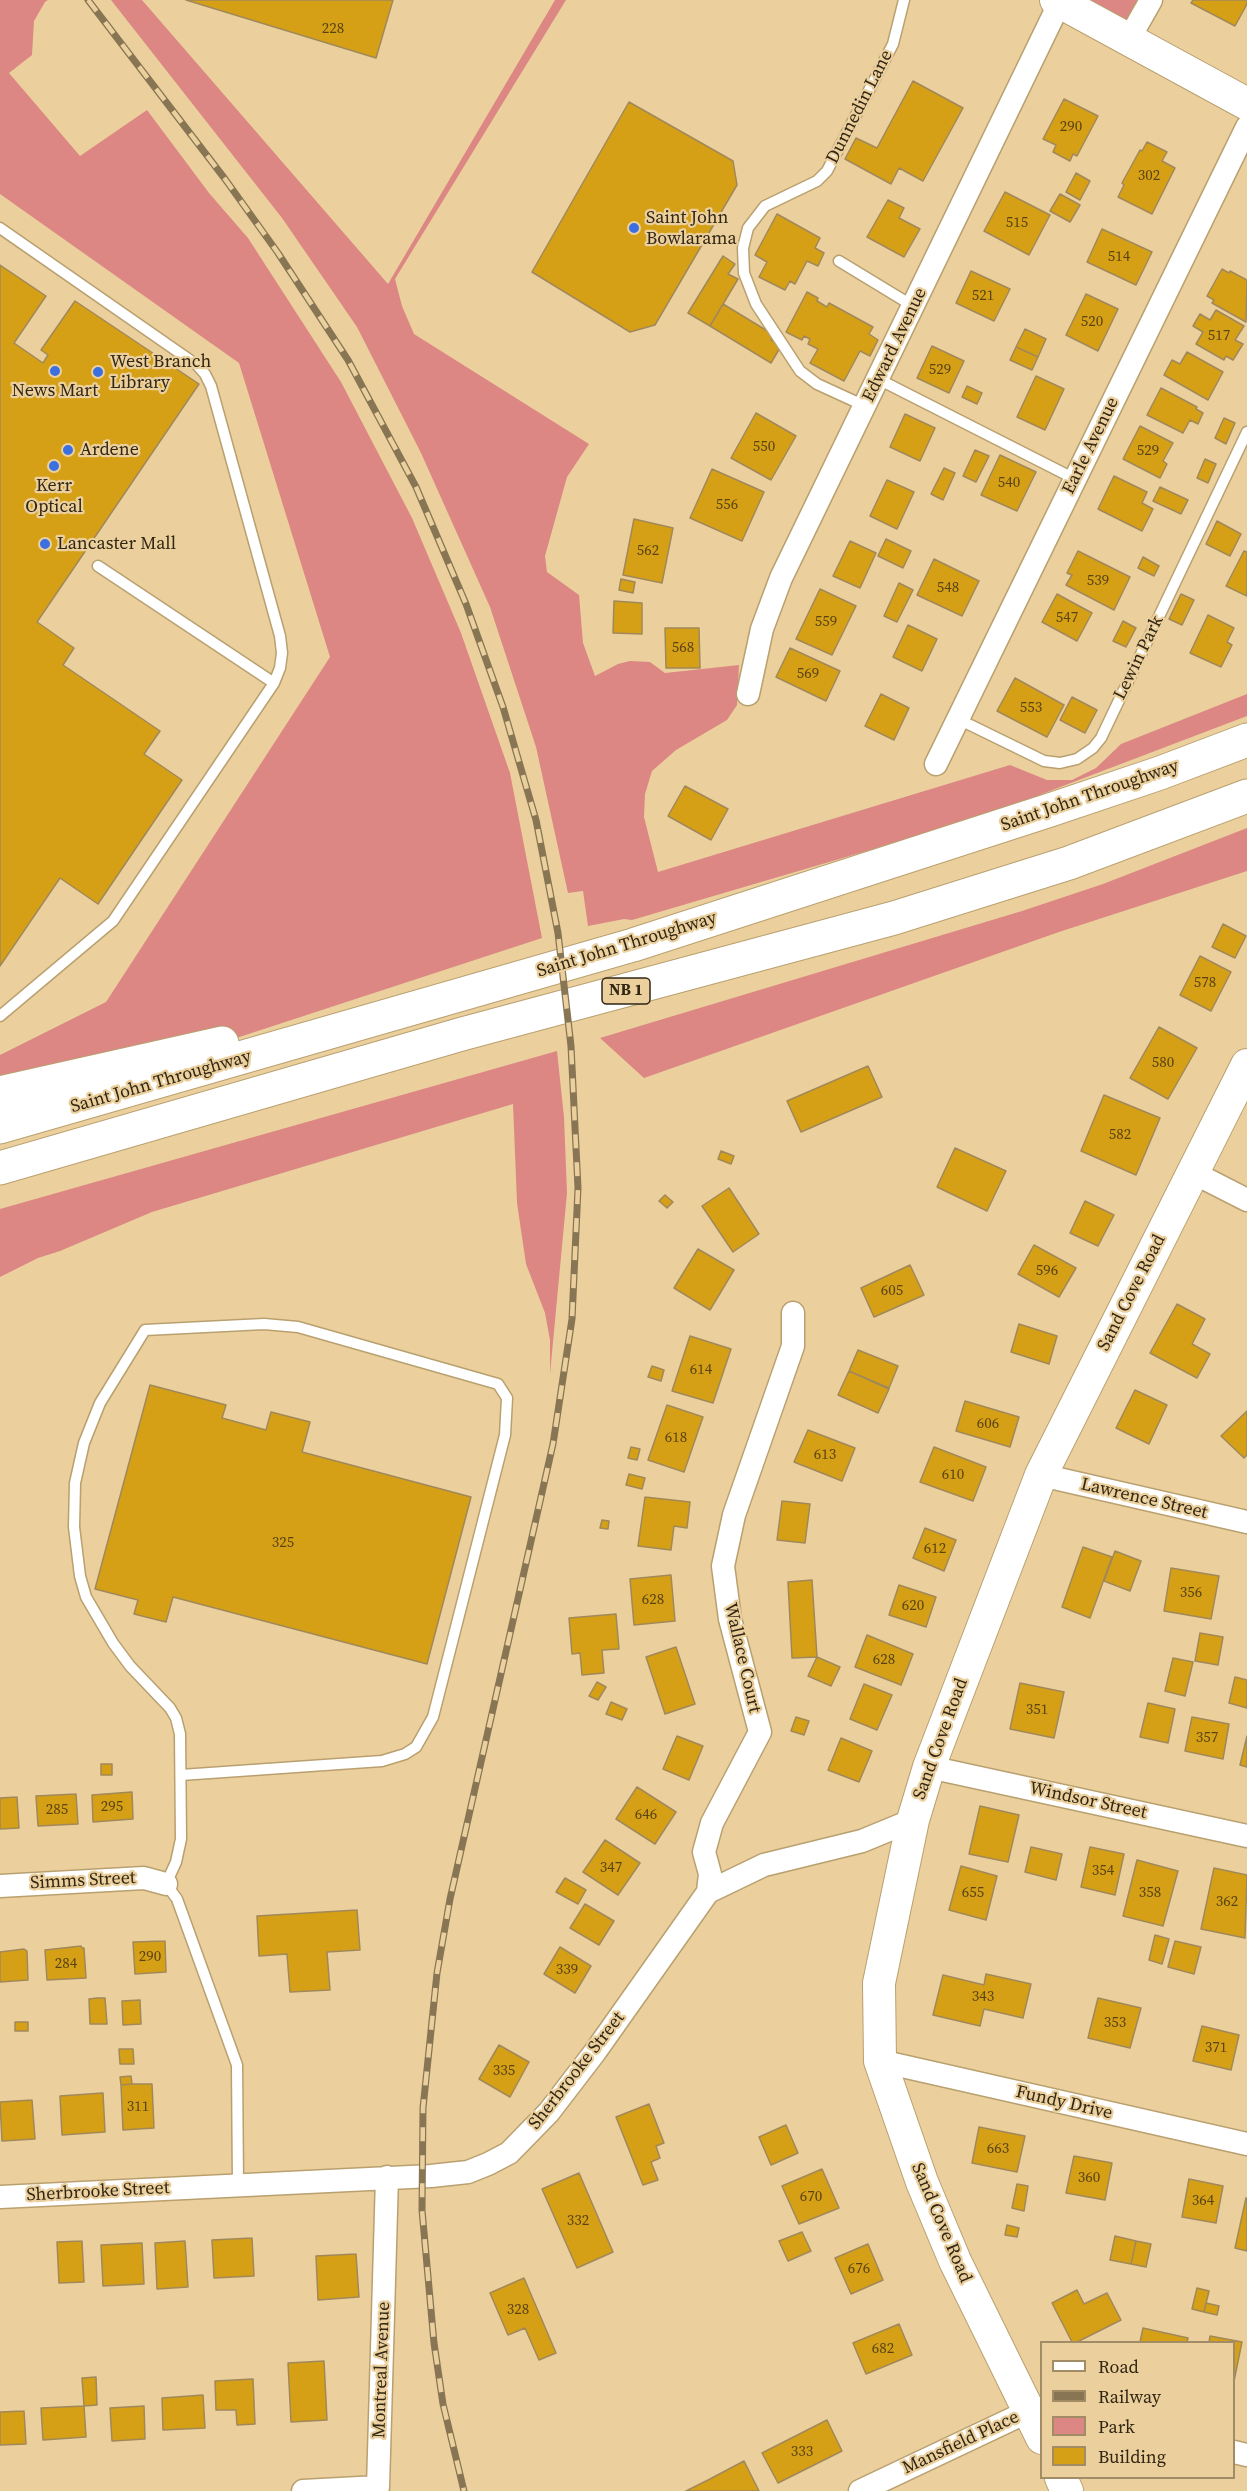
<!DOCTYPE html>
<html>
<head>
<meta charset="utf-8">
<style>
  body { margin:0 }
  #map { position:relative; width:1247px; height:2491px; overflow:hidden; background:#ebd09e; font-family:"Source Serif 4",serif }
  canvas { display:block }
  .legend { position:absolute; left:1040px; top:2341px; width:195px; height:138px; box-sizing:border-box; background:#ebd09e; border:2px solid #a18c66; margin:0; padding:8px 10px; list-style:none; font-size:18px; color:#312613 }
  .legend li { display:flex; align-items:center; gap:12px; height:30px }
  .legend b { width:30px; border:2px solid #a18c66 }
</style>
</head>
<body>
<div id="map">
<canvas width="1247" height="2491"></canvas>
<ul class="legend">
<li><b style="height:8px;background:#fff"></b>Road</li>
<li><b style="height:8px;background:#877554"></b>Railway</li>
<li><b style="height:16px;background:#dc8783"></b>Park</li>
<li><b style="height:16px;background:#d6a016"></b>Building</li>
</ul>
</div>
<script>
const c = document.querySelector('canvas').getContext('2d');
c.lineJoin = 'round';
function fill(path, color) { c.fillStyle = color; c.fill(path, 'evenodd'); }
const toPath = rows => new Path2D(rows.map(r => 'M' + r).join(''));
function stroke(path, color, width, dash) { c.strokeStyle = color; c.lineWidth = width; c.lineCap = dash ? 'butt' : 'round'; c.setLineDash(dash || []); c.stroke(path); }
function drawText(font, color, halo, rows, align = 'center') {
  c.font = font + ' "Source Serif 4",serif'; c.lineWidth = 4.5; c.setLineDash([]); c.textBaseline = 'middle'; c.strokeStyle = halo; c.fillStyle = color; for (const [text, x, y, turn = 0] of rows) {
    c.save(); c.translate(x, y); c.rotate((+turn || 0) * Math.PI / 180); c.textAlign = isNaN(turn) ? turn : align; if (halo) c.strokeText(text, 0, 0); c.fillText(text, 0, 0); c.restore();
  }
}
fill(toPath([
  [0,0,48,0,45,2,34,21,32,55,9,73,80,156,147,110,209,193,248,238,341,382,412,518,461,633,510,773,542,938,218,1044,0,1093,0,1055,106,1002,330,657,239,363,0,194],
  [111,0,142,0,388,284,555,0,566,0,395,279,402,306,414,334,589,444,567,477,545,556,547,572,579,595,583,643,595,676,618,664,630,661,650,662,665,673,739,665,737,705,727,720,676,750,652,771,645,794,644,817,658,872,1010,765,1047,780,1072,780,1096,768,1121,744,1247,694,1247,716,1042,794,1016,807,632,920,624,919,588,926,583,891,568,893,536,747,490,607,421,453,357,327,282,218],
  [1056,0,1151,0,1129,39],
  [1247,828,1247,871,1059,932,644,1078,600,1038,1022,911,1103,884],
  [557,1051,564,1117,567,1193,550,1374,550,1340,545,1313,526,1264,517,1203,513,1104,152,1212,60,1251,38,1258,0,1277,0,1209]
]), '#dc8783');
const building = toPath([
  [186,0,393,0,376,58,186,0],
  [1193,0,1247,0,1247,4,1235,26,1191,3,1193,0],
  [913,81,963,108,923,181,899,168,891,184,845,159,856,138,877,148,913,81],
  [1064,99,1098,116,1077,156,1073,154,1070,161,1053,152,1056,145,1043,139,1064,99],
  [629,102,733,161,737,185,655,325,630,332,532,272,629,102],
  [1147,142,1167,152,1162,161,1175,168,1152,214,1118,197,1124,185,1122,183,1140,150,1142,151,1147,142],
  [1076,173,1090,181,1080,200,1066,192,1076,173],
  [1005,192,1050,215,1029,255,984,231,1005,192],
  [1060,194,1080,205,1070,222,1050,211,1060,194],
  [888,200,904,208,899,218,920,229,904,257,867,237,888,200],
  [777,214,820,238,815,248,824,253,818,266,807,261,795,284,790,281,785,290,759,277,767,262,755,255,777,214],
  [1102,229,1152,252,1136,285,1087,262,1102,229],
  [723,256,735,264,728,274,738,279,710,326,688,313,723,256],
  [0,265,46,296,14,343,43,363,48,355,41,350,75,301,199,384,37,622,74,648,63,665,160,731,144,754,182,780,98,904,60,878,0,966,0,265],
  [1222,269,1229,273,1230,271,1247,280,1246,322,1212,303,1214,300,1207,296,1222,269],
  [971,271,1010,289,994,321,956,303,971,271],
  [807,292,818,298,817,301,827,307,829,303,873,327,869,334,878,340,870,356,860,351,844,381,810,363,818,349,808,344,810,339,804,336,802,340,786,332,807,292],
  [1086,294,1118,309,1098,351,1066,335,1086,294],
  [723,304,774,335,771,340,781,346,771,363,710,326,723,304],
  [1216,310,1244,326,1235,340,1243,344,1233,360,1226,356,1224,360,1196,344,1203,332,1193,326,1200,314,1210,320,1216,310],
  [1025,329,1046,339,1038,357,1016,347,1025,329],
  [932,346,964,361,949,393,917,378,932,346],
  [1016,347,1038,357,1032,370,1010,360,1016,347],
  [1187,352,1223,372,1208,400,1164,375,1172,360,1180,364,1187,352],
  [1036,376,1064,389,1045,430,1017,417,1036,376],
  [967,386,982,393,977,404,962,397,967,386],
  [1161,388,1197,407,1196,409,1203,413,1198,424,1190,420,1183,433,1147,415,1161,388],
  [756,413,796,436,771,480,731,458,756,413],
  [905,414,935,428,920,461,890,447,905,414],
  [1224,418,1235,423,1226,444,1215,438,1224,418],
  [1140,426,1173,443,1163,461,1167,464,1160,478,1123,459,1140,426],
  [975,450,989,456,976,482,963,476,975,450],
  [1000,455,1036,472,1017,511,981,495,1000,455],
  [1205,459,1216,464,1208,483,1197,478,1205,459],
  [944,468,955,473,943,500,931,494,944,468],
  [712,469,764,492,742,541,690,518,712,469],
  [1114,476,1147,492,1142,503,1153,509,1142,531,1098,509,1114,476],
  [887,480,914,492,897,529,870,516,887,480],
  [1160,487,1188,500,1181,514,1153,501,1160,487],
  [634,519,673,528,662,583,623,575,634,519],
  [1217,521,1241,534,1230,556,1206,544,1217,521],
  [886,539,911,551,903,568,878,556,886,539],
  [850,541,876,553,860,588,833,576,850,541],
  [1078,551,1130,577,1114,610,1066,585,1072,575,1067,573,1078,551],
  [1244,551,1247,552,1247,596,1226,586,1244,551],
  [1143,557,1159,566,1154,576,1138,568,1143,557],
  [934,559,979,581,962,616,917,595,934,559],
  [621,579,635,582,633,593,619,590,621,579],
  [899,583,913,590,897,622,884,616,899,583],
  [820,589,856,606,832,655,796,639,820,589],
  [1057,594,1092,613,1077,641,1042,622,1057,594],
  [1181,594,1194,600,1182,625,1169,619,1181,594],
  [614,601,642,603,642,634,613,633,614,601],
  [1208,615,1234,628,1227,642,1232,645,1221,667,1190,653,1208,615],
  [1123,621,1136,628,1126,647,1113,641,1123,621],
  [908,625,937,639,922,671,893,657,908,625],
  [665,628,699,628,700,668,666,668,665,628],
  [790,648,840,671,826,701,776,677,790,648],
  [1015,678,1064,705,1047,737,997,711,1015,678],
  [881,694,909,708,894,740,865,726,881,694],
  [1072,697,1097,710,1085,733,1060,720,1072,697],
  [685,786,728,809,711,840,668,816,685,786],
  [1223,924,1246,936,1235,958,1212,947,1223,924],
  [1200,956,1231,972,1211,1011,1180,995,1200,956],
  [1159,1027,1197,1048,1168,1099,1130,1078,1159,1027],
  [868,1066,882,1097,801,1132,787,1101,868,1066],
  [1104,1095,1160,1118,1136,1175,1081,1151,1104,1095],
  [955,1148,1006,1171,987,1211,937,1187,955,1148],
  [721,1151,734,1156,731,1164,718,1159,721,1151],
  [729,1188,759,1234,733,1252,702,1206,729,1188],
  [665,1195,673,1202,667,1208,659,1201,665,1195],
  [1085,1201,1114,1215,1098,1246,1070,1233,1085,1201],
  [1034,1245,1076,1268,1059,1297,1018,1274,1034,1245],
  [698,1249,734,1270,710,1310,674,1288,698,1249],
  [910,1265,924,1295,874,1317,861,1288,910,1265],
  [1177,1304,1205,1319,1192,1344,1210,1354,1197,1378,1150,1353,1177,1304],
  [1019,1324,1057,1336,1049,1364,1011,1352,1019,1324],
  [690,1336,731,1349,713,1403,672,1391,690,1336],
  [858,1350,898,1366,889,1388,849,1371,858,1350],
  [652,1366,664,1370,661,1381,648,1377,652,1366],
  [849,1371,889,1389,878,1413,838,1395,849,1371],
  [150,1385,226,1405,222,1418,266,1430,271,1412,310,1422,302,1452,471,1497,427,1664,173,1597,166,1622,134,1614,138,1600,95,1589,150,1385],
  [1135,1390,1167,1405,1149,1444,1116,1428,1135,1390],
  [965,1401,1019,1417,1010,1447,956,1431,965,1401],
  [667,1405,703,1417,684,1472,648,1460,667,1405],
  [1247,1411,1247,1455,1244,1458,1221,1436,1247,1411],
  [808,1430,855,1448,842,1481,794,1462,808,1430],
  [631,1447,640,1449,637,1460,628,1458,631,1447],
  [934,1447,986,1467,973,1501,920,1482,934,1447],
  [629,1474,645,1478,642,1489,626,1485,629,1474],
  [645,1497,690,1502,687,1528,674,1526,671,1550,638,1546,645,1497],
  [782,1501,810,1504,805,1543,777,1540,782,1501],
  [602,1520,609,1521,608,1529,600,1528,602,1520],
  [925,1528,956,1540,944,1571,913,1558,925,1528],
  [1083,1547,1112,1557,1090,1618,1062,1607,1083,1547],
  [1115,1551,1141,1561,1130,1591,1104,1581,1115,1551],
  [1171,1568,1219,1576,1211,1619,1164,1611,1171,1568],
  [671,1575,675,1621,634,1625,630,1579,671,1575],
  [812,1580,817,1657,792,1658,788,1582,812,1580],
  [899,1585,936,1597,926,1627,889,1615,899,1585],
  [616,1614,619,1649,602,1650,604,1673,582,1675,580,1653,572,1654,569,1618,616,1614],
  [1200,1633,1223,1637,1218,1665,1195,1661,1200,1633],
  [867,1635,913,1654,901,1685,855,1667,867,1635],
  [676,1647,695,1704,665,1714,646,1657,676,1647],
  [817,1657,840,1667,831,1686,808,1676,817,1657],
  [1173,1658,1193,1662,1185,1696,1165,1691,1173,1658],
  [1235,1677,1247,1680,1247,1708,1229,1703,1235,1677],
  [597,1682,606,1687,598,1700,589,1696,597,1682],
  [1020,1683,1064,1692,1054,1738,1010,1729,1020,1683],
  [864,1684,892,1695,877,1730,850,1719,864,1684],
  [611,1702,627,1709,622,1720,606,1714,611,1702],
  [1148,1703,1175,1709,1168,1743,1140,1737,1148,1703],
  [796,1717,809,1721,804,1735,791,1731,796,1717],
  [1192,1717,1229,1724,1223,1759,1185,1751,1192,1717],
  [677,1736,703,1746,689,1780,663,1769,677,1736],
  [1247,1736,1247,1767,1240,1765,1247,1736],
  [841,1738,872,1751,859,1782,828,1770,841,1738],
  [101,1764,112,1764,112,1775,101,1775,101,1764],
  [637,1787,676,1812,655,1844,616,1819,637,1787],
  [132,1792,133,1819,93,1822,92,1795,132,1792],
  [76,1794,78,1824,38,1826,36,1796,76,1794],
  [17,1797,19,1828,0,1829,0,1798,17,1797],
  [980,1806,1019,1815,1008,1862,969,1854,980,1806],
  [605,1840,640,1863,618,1895,583,1872,605,1840],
  [1031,1847,1062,1854,1056,1880,1025,1872,1031,1847],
  [1090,1847,1124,1854,1115,1895,1081,1887,1090,1847],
  [1137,1860,1178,1871,1163,1926,1123,1916,1137,1860],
  [961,1866,997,1876,986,1920,949,1910,961,1866],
  [1214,1868,1247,1875,1245,1938,1201,1929,1214,1868],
  [565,1878,586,1890,578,1904,556,1892,565,1878],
  [585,1904,614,1921,599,1945,570,1928,585,1904],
  [357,1910,360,1950,327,1952,330,1990,290,1992,287,1954,259,1956,257,1916,357,1910],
  [1155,1935,1169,1939,1162,1964,1149,1960,1155,1935],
  [165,1941,166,1972,135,1974,133,1942,165,1941],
  [1175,1941,1201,1947,1194,1974,1168,1967,1175,1941],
  [81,1946,82,1948,84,1948,86,1978,47,1980,45,1950,81,1946],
  [560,1947,591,1966,575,1993,544,1974,560,1947],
  [24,1949,27,1951,28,1980,0,1982,0,1952,24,1949],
  [986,1974,1031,1984,1023,2018,984,2009,980,2026,933,2015,943,1975,984,1985,986,1974],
  [97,1998,105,1998,107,2024,90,2024,89,1999,97,1998],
  [1098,1998,1141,2008,1130,2048,1088,2038,1098,1998],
  [140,2000,141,2024,123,2025,122,2001,140,2000],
  [15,2022,28,2022,28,2031,15,2031,15,2022],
  [1202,2026,1239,2035,1231,2070,1193,2061,1202,2026],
  [499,2045,529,2062,510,2097,479,2079,499,2045],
  [119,2049,133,2049,134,2064,120,2064,119,2049],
  [131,2076,132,2084,121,2085,120,2077,131,2076],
  [132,2084,152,2084,154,2128,123,2130,121,2085,132,2084],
  [103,2093,105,2132,62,2135,60,2096,103,2093],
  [32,2100,35,2139,2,2141,0,2102,32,2100],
  [649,2104,664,2143,656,2146,660,2158,651,2162,658,2180,643,2185,616,2117,649,2104],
  [786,2125,798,2153,771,2165,759,2137,786,2125],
  [979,2127,1025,2136,1017,2172,972,2163,979,2127],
  [1074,2156,1112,2163,1105,2200,1066,2193,1074,2156],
  [822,2169,839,2208,799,2224,782,2186,822,2169],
  [579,2173,613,2252,577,2268,542,2189,579,2173],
  [1189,2179,1223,2186,1216,2223,1182,2217,1189,2179],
  [1017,2184,1028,2186,1024,2211,1012,2208,1017,2184],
  [1246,2198,1247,2198,1247,2251,1235,2248,1246,2198],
  [1007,2225,1019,2228,1017,2237,1005,2235,1007,2225],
  [802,2232,811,2251,788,2261,779,2241,802,2232],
  [1115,2236,1136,2241,1131,2264,1110,2260,1115,2236],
  [252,2238,254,2276,214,2278,212,2240,252,2238],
  [82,2241,84,2282,59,2283,57,2242,82,2241],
  [185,2241,188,2287,157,2289,155,2243,185,2241],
  [1136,2241,1151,2244,1146,2267,1131,2264,1136,2241],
  [142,2243,144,2284,103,2286,101,2245,142,2243],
  [868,2244,883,2280,851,2294,835,2258,868,2244],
  [356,2254,359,2297,318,2300,316,2256,356,2254],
  [524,2278,556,2353,539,2360,525,2328,508,2335,490,2293,524,2278],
  [1197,2288,1209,2291,1204,2312,1192,2309,1197,2288],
  [1077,2290,1084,2304,1107,2293,1121,2320,1077,2342,1072,2342,1052,2303,1077,2290],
  [1206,2303,1219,2306,1217,2315,1204,2312,1206,2303],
  [899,2324,912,2355,866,2374,853,2343,899,2324],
  [1143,2328,1188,2338,1187,2342,1140,2342,1143,2328],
  [1210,2336,1242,2342,1234,2381,1234,2342,1209,2342,1210,2336],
  [324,2361,327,2420,291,2422,288,2363,324,2361],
  [96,2377,97,2405,84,2406,82,2378,96,2377],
  [253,2379,255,2424,237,2425,236,2410,216,2410,215,2381,253,2379],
  [203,2395,205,2428,163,2430,162,2398,203,2395],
  [84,2406,86,2437,43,2440,41,2408,84,2406],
  [144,2406,145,2439,112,2441,110,2408,144,2406],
  [24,2411,26,2444,0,2445,0,2412,24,2411],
  [827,2420,842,2451,778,2483,762,2453,827,2420],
  [744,2461,759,2491,686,2491,710,2479,744,2461]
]);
fill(building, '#d6a016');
stroke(building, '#a18859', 1.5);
const lane = toPath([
  [0,228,197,365,205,374,211,386,280,636,282,653,280,668,274,683,113,921,0,1016],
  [839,261,913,306],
  [878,379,1075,479],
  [865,406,817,384,800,371,756,304,744,273,743,248,748,228,765,206,817,181,827,171,893,44,904,0],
  [98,566,274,683],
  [958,719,1044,761,1060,763,1077,759,1093,748,1101,738,1247,432],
  [181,1775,382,1761,405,1754,416,1747,433,1717,505,1435,507,1398,498,1384,298,1327,264,1324,145,1330,100,1403,84,1443,75,1483,74,1527,80,1576,86,1597,113,1643,130,1666,170,1708,176,1718,180,1734,181,1839,176,1862,166,1884,177,1899,237,2065,238,2185]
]);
const street = toPath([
  [1129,39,1151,0],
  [748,694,762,629,781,578,1060,2],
  [936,764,1247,127],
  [1192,1172,1247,1200],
  [1041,1475,1247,1522],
  [929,1767,1247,1836],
  [0,1886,144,1878,166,1884],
  [708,1892,710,1874,704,1852,712,1823,760,1732,730,1619,723,1566,734,1515,793,1346,793,1313],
  [880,2061,1247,2144],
  [0,2197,431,2176,468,2172,488,2164,509,2153,549,2112,595,2052,708,1892,764,1865,862,1841,913,1820],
  [1234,2452,1247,2455],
  [303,2491,378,2487,387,2177],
  [860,2491,1029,2411,1042,2414]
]);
const secondary = toPath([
  [1056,0,1247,104],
  [1042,2438,955,2261,922,2182,880,2061,879,1983,913,1820,929,1767,1041,1475,1247,1065],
  [1061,2478,1067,2491]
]);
const highway = toPath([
  [0,1093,222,1043],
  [0,1127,633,945,1050,810,1160,773,1247,740],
  [0,1168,462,1034,894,918,1069,863,1247,796]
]);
stroke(lane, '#b9a06f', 13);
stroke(street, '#b9a06f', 25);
stroke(secondary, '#b9a06f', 34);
stroke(highway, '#b9a06f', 35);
stroke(lane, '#fff', 10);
stroke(street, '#fff', 22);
stroke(secondary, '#fff', 32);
stroke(highway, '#fff', 33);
const rail = toPath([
  [88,0,225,179,278,253,348,360,416,487,466,604,503,707,536,820,558,933,571,1046,578,1188,572,1319,553,1444,450,1899,437,1973,423,2108,422,2210,434,2343,443,2404,464,2491]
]);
stroke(rail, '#877554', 7);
stroke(rail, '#ebd09e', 4.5, [14]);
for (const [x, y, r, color] of [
  [634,228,6,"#3c70e0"],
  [55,371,6,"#3c70e0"],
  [98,372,6,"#3c70e0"],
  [68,450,6,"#3c70e0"],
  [54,466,6,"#3c70e0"],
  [45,544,6,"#3c70e0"]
]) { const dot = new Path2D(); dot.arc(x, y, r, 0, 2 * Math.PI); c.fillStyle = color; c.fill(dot); stroke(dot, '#ebd09e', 2); }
drawText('15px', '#5a4414', null, [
  ["228",333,29],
  ["290",1071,127],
  ["302",1149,176],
  ["515",1017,223],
  ["514",1119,257],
  ["521",983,296],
  ["520",1092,322],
  ["517",1219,336],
  ["529",940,370],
  ["550",764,447],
  ["529",1148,451],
  ["540",1009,483],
  ["556",727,505],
  ["562",648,551],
  ["539",1098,581],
  ["548",948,588],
  ["547",1067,618],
  ["559",826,622],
  ["568",683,648],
  ["569",808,674],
  ["553",1031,708],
  ["578",1205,983],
  ["580",1163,1063],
  ["582",1120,1135],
  ["596",1047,1271],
  ["605",892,1291],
  ["614",701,1370],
  ["606",988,1424],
  ["618",676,1438],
  ["613",825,1455],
  ["610",953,1475],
  ["325",283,1543],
  ["612",935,1549],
  ["356",1191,1593],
  ["628",653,1600],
  ["620",913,1606],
  ["628",884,1660],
  ["351",1037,1710],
  ["357",1207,1738],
  ["295",112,1807],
  ["285",57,1810],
  ["646",646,1815],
  ["347",611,1868],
  ["354",1103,1871],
  ["655",973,1893],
  ["358",1150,1893],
  ["362",1227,1902],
  ["290",150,1957],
  ["284",66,1964],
  ["339",567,1970],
  ["343",983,1997],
  ["353",1115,2023],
  ["371",1216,2048],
  ["335",504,2071],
  ["311",138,2107],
  ["663",998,2149],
  ["360",1089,2178],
  ["670",811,2197],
  ["364",1203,2201],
  ["332",578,2221],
  ["676",859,2269],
  ["328",518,2310],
  ["682",883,2349],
  ["333",802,2452]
]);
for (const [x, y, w] of [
  [626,991,48]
]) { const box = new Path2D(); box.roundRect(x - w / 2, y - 13, w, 26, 4.5); c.fillStyle = '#ebd09e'; c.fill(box); stroke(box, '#312613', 1.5); }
drawText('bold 16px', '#312613', null, [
  ["NB 1",626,991]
]);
drawText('18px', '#312613', '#ebd09e', [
  ["Dunnedin Lane",860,107,-63],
  ["Edward Avenue",895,345,-64],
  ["Earle Avenue",1091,446,-64],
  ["Lewin Park",1139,658,-64],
  ["Saint John Throughway",1090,796,-19],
  ["Saint John Throughway",627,945,-17],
  ["Saint John Throughway",161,1082,-16],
  ["Sand Cove Road",1132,1293,-63],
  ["Lawrence Street",1144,1499,13],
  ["Wallace Court",742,1658,77],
  ["Sand Cove Road",941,1739,-70],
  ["Windsor Street",1088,1801,12],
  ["Simms Street",83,1881,-3],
  ["Sherbrooke Street",577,2071,-52],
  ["Fundy Drive",1064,2103,13],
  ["Sherbrooke Street",98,2192,-3],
  ["Sand Cove Road",941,2223,67],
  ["Montreal Avenue",382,2370,-88],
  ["Mansfield Place",961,2443,-25]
]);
drawText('18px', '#312613', '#ebd09e', [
  ["Saint John",646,218],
  ["Bowlarama",646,239],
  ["West Branch",110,362],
  ["Library",110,383],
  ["News Mart",55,391,"center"],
  ["Ardene",80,450],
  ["Kerr",54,486,"center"],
  ["Optical",54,507,"center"],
  ["Lancaster Mall",57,544]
], 'left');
</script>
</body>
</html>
